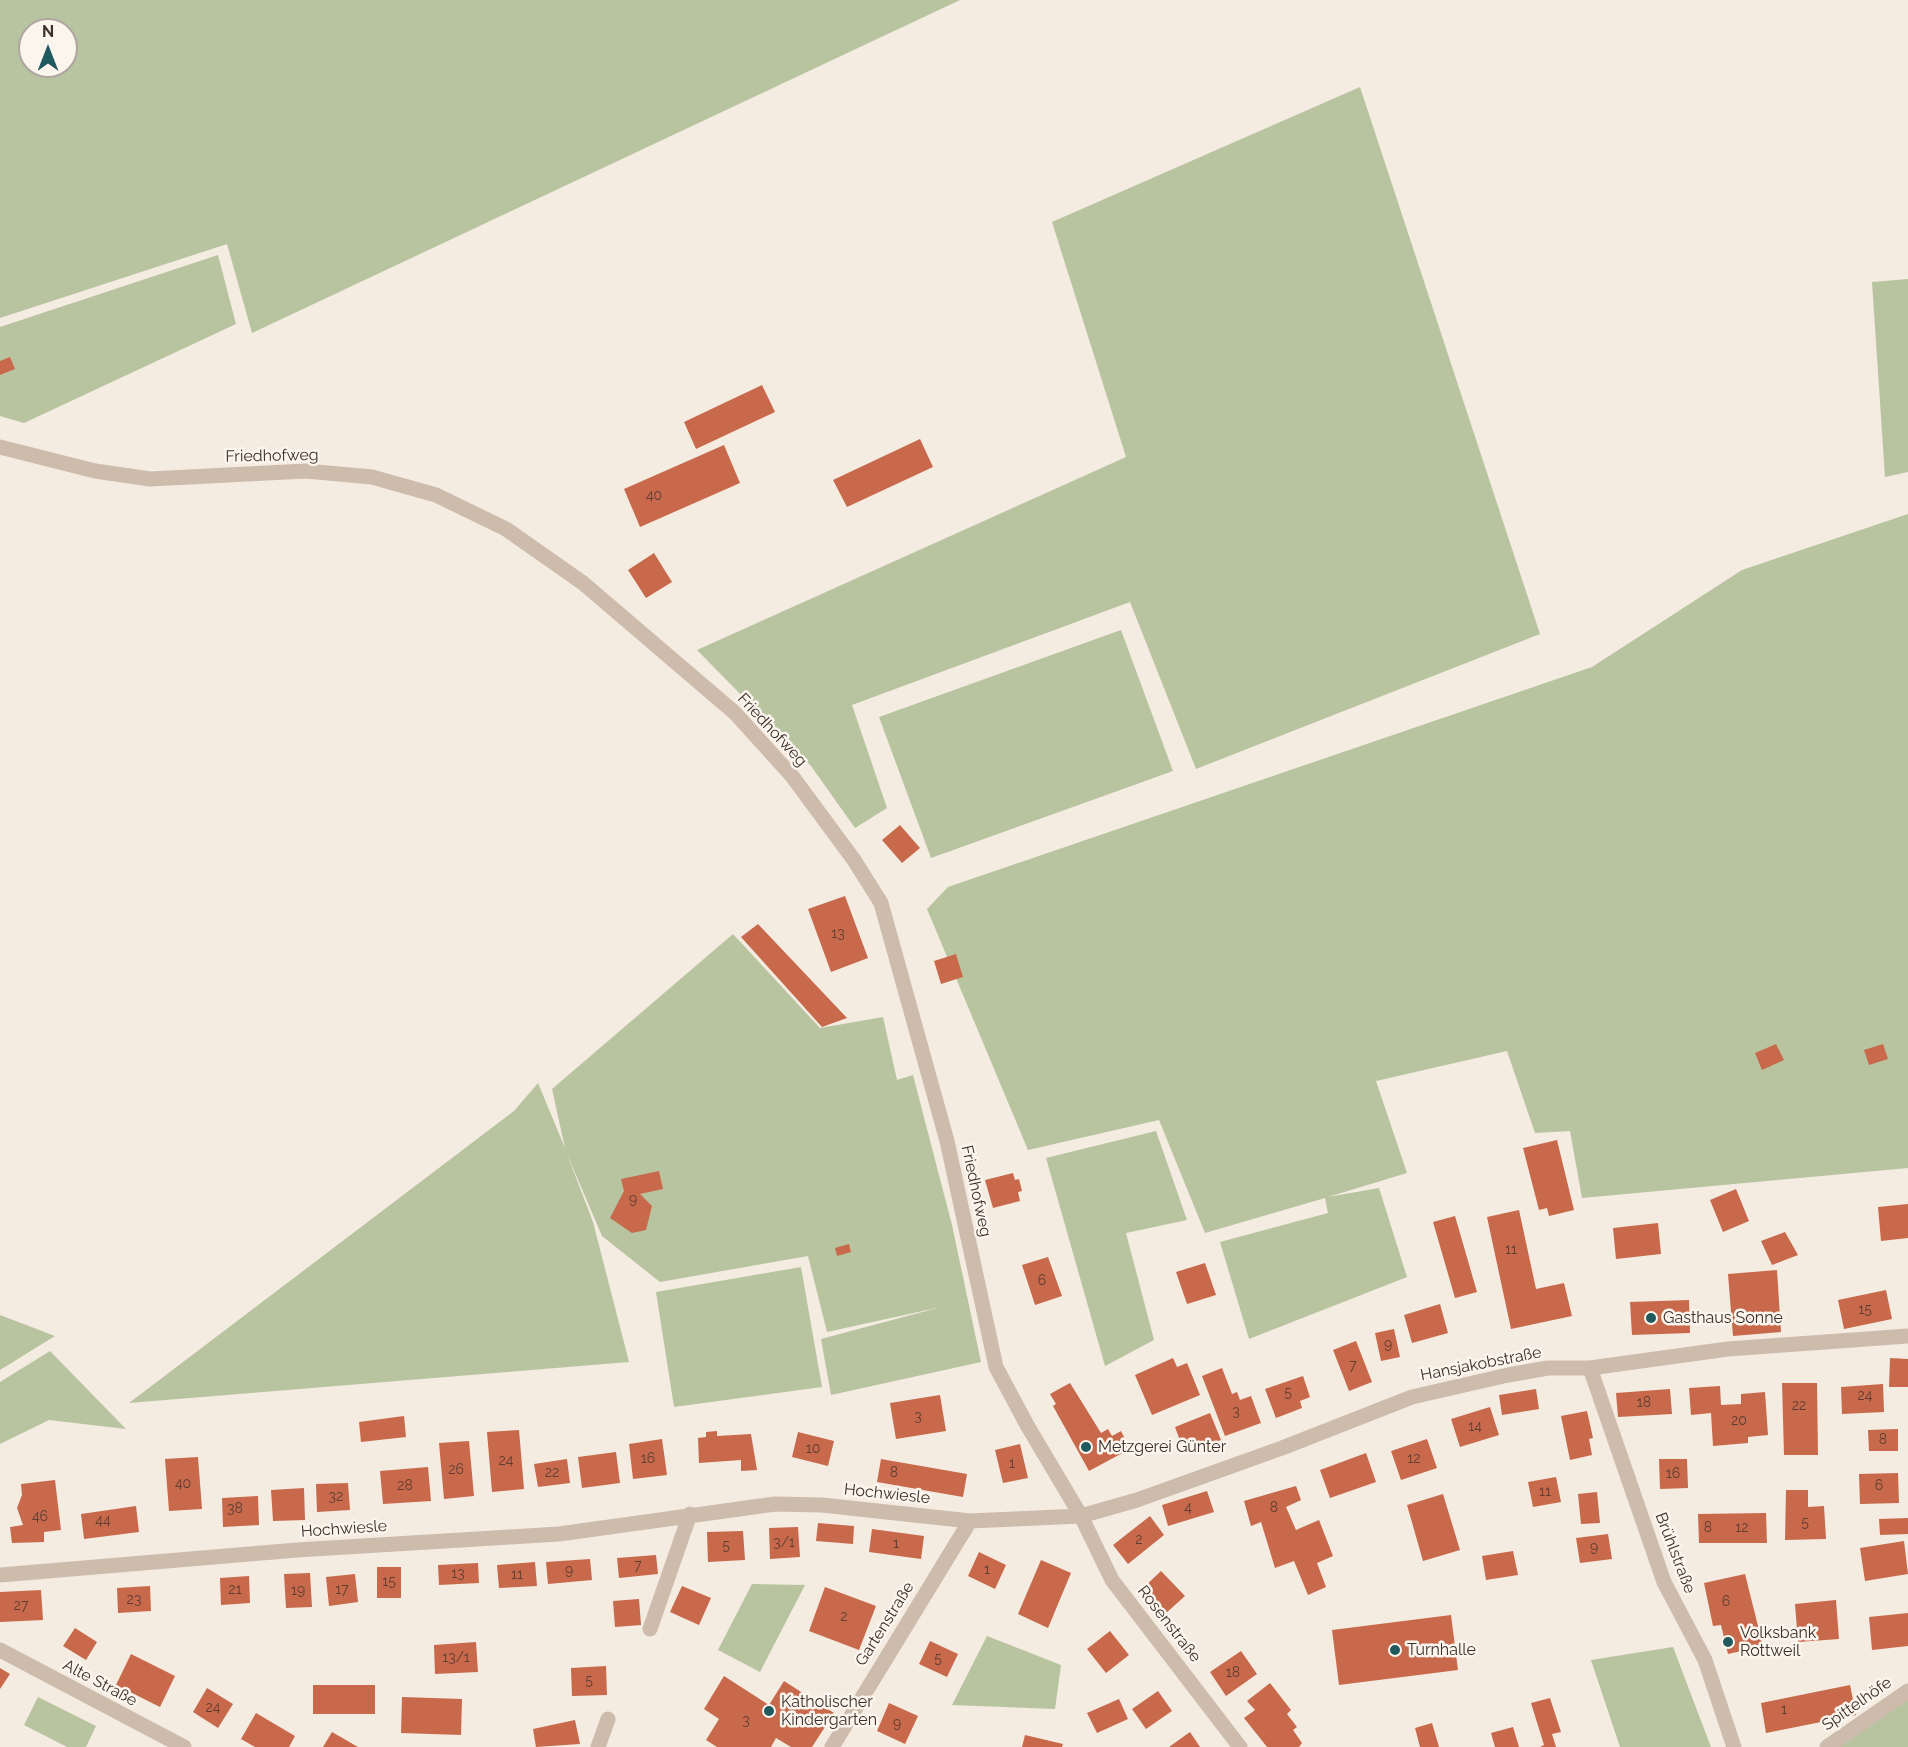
<!DOCTYPE html>
<html>
<head>
<meta charset="utf-8">
<style>
  body { margin:0 }
  #map { position:relative; width:1908px; height:1747px; overflow:hidden; background:#f4ebe1; font-family:Raleway,sans-serif }
  canvas { display:block }
  .north { position:absolute; left:18px; top:18px; width:60px; height:60px; box-sizing:border-box; background:#fbf5ee; border:2px solid #aea6a0; border-radius:50%; rotate:0deg; font-size:16px; font-weight:700; line-height:24px; text-align:center; color:#3b302b }
  .north::after { content:''; display:block; margin:auto; width:21px; height:27px; background:#1f5a5e; clip-path:polygon(50% 0,100% 100%,50% 72%,0 100%) }
</style>
</head>
<body>
<div id="map">
<canvas width="1908" height="1747"></canvas>
<div class="north">N</div>
</div>
<script>
const c = document.querySelector('canvas').getContext('2d');
c.lineJoin = 'round';
function fill(path, color) { c.fillStyle = color; c.fill(path, 'evenodd'); }
const toPath = rows => new Path2D(rows.map(r => 'M' + r).join(''));
function stroke(path, color, width, dash) { c.strokeStyle = color; c.lineWidth = width; c.lineCap = dash ? 'butt' : 'round'; c.setLineDash(dash || []); c.stroke(path); }
function drawText(font, color, halo, rows, align = 'center') {
  c.font = font + ' Raleway,sans-serif'; c.lineWidth = 5; c.setLineDash([]); c.textBaseline = 'middle'; c.strokeStyle = halo; c.fillStyle = color; for (const [text, x, y, turn = 0] of rows) {
    c.save(); c.translate(x, y); c.rotate((+turn || 0) * Math.PI / 180); c.textAlign = isNaN(turn) ? turn : align; if (halo) c.strokeText(text, 0, 0); c.fillText(text, 0, 0); c.restore();
  }
}
fill(toPath([
  [0,0,960,0,252,333,227,244,0,318],
  [30,30,66,30,66,66,30,66],
  [1360,87,1540,634,1196,769,1130,602,852,705,887,808,855,828,811,766,697,650,1126,457,1052,222],
  [218,255,236,324,24,423,0,416,0,327],
  [1908,279,1908,472,1885,477,1872,282],
  [1908,514,1908,1168,1582,1198,1570,1131,1535,1133,1507,1051,1376,1081,1407,1173,1328,1197,1379,1188,1407,1277,1249,1339,1220,1242,1328,1213,1325,1198,1205,1233,1159,1120,1028,1150,927,909,948,887,1592,667,1742,570],
  [1121,630,1173,771,931,858,879,717],
  [733,934,820,1028,883,1017,897,1080,913,1075,952,1225,981,1362,831,1395,821,1339,941,1307,827,1332,808,1256,660,1282,602,1236,567,1154,593,1222,629,1362,129,1403,514,1111,538,1083,565,1148,552,1089],
  [1156,1131,1187,1220,1126,1233,1154,1340,1105,1366,1046,1158],
  [801,1267,822,1387,674,1407,656,1292],
  [0,1315,55,1336,0,1370],
  [50,1351,126,1429,49,1420,0,1444,0,1382],
  [752,1584,805,1585,760,1672,718,1650],
  [987,1636,1061,1665,1055,1709,952,1705],
  [1673,1647,1711,1747,1620,1747,1591,1660],
  [1908,1692,1908,1747,1827,1747],
  [38,1697,96,1726,86,1747,67,1747,24,1725]
]), '#b8c4a0');
fill(toPath([
  [10,357,15,369,0,375,0,361],
  [762,385,775,412,696,449,684,422],
  [920,439,933,467,847,507,833,480],
  [724,445,740,483,640,527,624,489],
  [654,553,672,582,646,598,628,570],
  [900,825,920,848,902,863,882,840],
  [845,896,868,958,831,972,808,909],
  [758,924,847,1018,822,1027,741,937],
  [956,954,963,977,941,984,934,961],
  [1776,1044,1784,1060,1762,1070,1755,1053],
  [1883,1044,1888,1059,1869,1065,1864,1050],
  [1557,1140,1574,1210,1549,1216,1547,1208,1539,1210,1523,1148],
  [659,1171,663,1189,640,1194,652,1206,646,1230,632,1233,610,1218,624,1191,621,1179],
  [1013,1173,1015,1180,1019,1179,1022,1191,1018,1192,1020,1201,993,1208,985,1180],
  [1736,1189,1749,1221,1723,1232,1710,1200],
  [1908,1204,1908,1238,1881,1241,1878,1207],
  [1519,1210,1536,1289,1564,1283,1572,1316,1511,1329,1487,1217],
  [1455,1216,1477,1292,1455,1298,1433,1222],
  [1658,1223,1661,1254,1616,1259,1613,1228],
  [1785,1232,1798,1255,1772,1265,1761,1241],
  [849,1244,851,1252,837,1256,835,1248],
  [1048,1257,1062,1296,1035,1305,1022,1265],
  [1205,1263,1216,1295,1187,1304,1176,1272],
  [1777,1270,1781,1332,1733,1336,1728,1274],
  [1886,1290,1892,1319,1844,1329,1838,1300],
  [1689,1300,1690,1333,1632,1335,1630,1302],
  [1440,1304,1448,1333,1412,1343,1404,1315],
  [1394,1329,1400,1357,1381,1361,1375,1333],
  [1356,1341,1372,1382,1349,1391,1333,1350],
  [1173,1358,1177,1367,1187,1363,1200,1395,1152,1415,1135,1375],
  [1890,1358,1908,1359,1908,1387,1889,1387],
  [1222,1368,1232,1394,1237,1392,1240,1400,1251,1396,1261,1423,1225,1436,1202,1376],
  [1303,1376,1310,1397,1300,1401,1302,1408,1276,1418,1265,1389],
  [1070,1383,1101,1433,1108,1429,1112,1436,1121,1431,1130,1449,1089,1471,1053,1406,1056,1404,1050,1394],
  [1782,1383,1817,1383,1818,1455,1784,1455],
  [1883,1384,1884,1412,1842,1414,1841,1387],
  [1720,1386,1721,1405,1741,1404,1741,1394,1765,1392,1768,1435,1748,1437,1748,1443,1713,1446,1711,1413,1691,1415,1689,1388],
  [1536,1389,1539,1409,1502,1415,1499,1395],
  [1670,1389,1672,1414,1618,1417,1616,1393],
  [940,1395,946,1431,896,1439,890,1403],
  [1490,1407,1499,1435,1460,1447,1451,1419],
  [1587,1411,1593,1438,1589,1439,1592,1455,1570,1460,1561,1416],
  [1210,1413,1221,1440,1185,1454,1175,1427],
  [404,1416,406,1437,361,1442,359,1422],
  [1898,1429,1898,1451,1869,1451,1868,1430],
  [519,1430,524,1489,492,1492,487,1432],
  [717,1431,717,1436,751,1434,757,1470,741,1471,741,1460,699,1463,698,1438,706,1437,706,1432],
  [798,1432,834,1441,828,1466,792,1457],
  [662,1439,667,1475,633,1479,629,1444],
  [1427,1439,1437,1468,1401,1480,1391,1451],
  [469,1441,474,1496,444,1499,439,1443],
  [1020,1444,1028,1478,1003,1483,995,1450],
  [616,1452,620,1483,582,1488,578,1457],
  [1366,1453,1376,1482,1330,1498,1320,1470],
  [198,1457,202,1509,169,1511,165,1459],
  [567,1459,570,1483,538,1487,534,1464],
  [881,1459,967,1474,963,1497,877,1482],
  [1659,1459,1687,1459,1688,1488,1660,1489],
  [428,1467,431,1501,383,1504,380,1471],
  [1898,1473,1899,1503,1860,1504,1859,1474],
  [1556,1477,1561,1502,1533,1507,1528,1482],
  [55,1480,61,1530,44,1532,44,1542,12,1543,10,1527,23,1525,17,1508,22,1495,21,1484],
  [348,1483,350,1510,317,1512,316,1484],
  [1296,1486,1301,1500,1286,1507,1296,1530,1319,1520,1333,1556,1317,1563,1326,1587,1308,1595,1294,1561,1275,1568,1261,1522,1251,1526,1244,1501],
  [304,1488,305,1520,273,1521,271,1490],
  [1786,1490,1808,1490,1808,1507,1824,1506,1826,1539,1785,1540],
  [1207,1491,1214,1512,1168,1526,1162,1505],
  [1597,1492,1600,1523,1581,1524,1578,1494],
  [1443,1494,1460,1550,1423,1561,1407,1505],
  [258,1496,259,1525,223,1527,222,1498],
  [136,1506,139,1532,84,1539,81,1514],
  [1766,1513,1767,1543,1699,1543,1698,1514],
  [1150,1516,1164,1535,1128,1564,1113,1545],
  [1908,1518,1908,1534,1880,1535,1879,1519],
  [818,1523,854,1526,853,1544,816,1541],
  [798,1527,800,1557,770,1559,769,1528],
  [872,1529,924,1536,921,1559,869,1552],
  [743,1531,745,1560,708,1562,707,1532],
  [1608,1534,1612,1559,1580,1563,1576,1538],
  [1904,1541,1908,1574,1865,1581,1860,1548],
  [1513,1551,1518,1575,1486,1580,1482,1556],
  [979,1552,1006,1565,995,1589,968,1576],
  [656,1555,658,1574,619,1578,617,1558],
  [590,1559,592,1580,548,1584,546,1562],
  [1041,1560,1071,1573,1048,1628,1018,1614],
  [535,1562,537,1586,499,1588,497,1565],
  [478,1563,479,1583,439,1585,438,1565],
  [377,1567,401,1567,401,1598,377,1598],
  [1161,1571,1185,1596,1165,1614,1142,1589],
  [310,1573,312,1607,286,1608,284,1574],
  [355,1574,358,1602,329,1606,326,1577],
  [1745,1574,1763,1646,1728,1654,1721,1625,1713,1626,1704,1583],
  [249,1576,250,1603,221,1605,220,1578],
  [150,1586,151,1611,118,1613,117,1588],
  [682,1586,711,1598,699,1625,670,1612],
  [825,1587,876,1606,859,1650,809,1631],
  [41,1590,43,1620,0,1622,0,1592],
  [639,1599,641,1625,615,1627,613,1601],
  [1836,1600,1839,1639,1798,1642,1795,1604],
  [1908,1613,1908,1646,1872,1650,1869,1617],
  [1451,1615,1458,1670,1339,1685,1332,1630],
  [75,1628,97,1642,86,1660,63,1646],
  [1110,1631,1129,1655,1106,1673,1087,1649],
  [930,1641,958,1654,947,1677,919,1664],
  [476,1642,478,1672,435,1674,434,1645],
  [1241,1651,1257,1674,1226,1696,1210,1672],
  [131,1654,175,1676,160,1707,116,1685],
  [606,1666,607,1695,572,1696,571,1668],
  [0,1668,10,1674,0,1689],
  [724,1676,769,1705,784,1681,834,1713,812,1747,791,1747,776,1738,771,1747,717,1747,706,1740,719,1719,704,1709],
  [1270,1683,1291,1710,1287,1714,1297,1727,1293,1730,1302,1743,1299,1747,1267,1747,1244,1718,1255,1710,1247,1701],
  [313,1685,375,1685,375,1714,313,1714],
  [1850,1685,1856,1715,1766,1733,1761,1703],
  [207,1688,233,1704,218,1728,193,1712],
  [1158,1691,1172,1711,1146,1729,1132,1709],
  [402,1697,462,1699,461,1735,401,1733],
  [1550,1698,1561,1732,1552,1734,1556,1747,1540,1747,1544,1745,1531,1703],
  [1119,1699,1128,1719,1097,1733,1087,1713],
  [889,1703,918,1716,905,1744,877,1731],
  [256,1713,295,1736,289,1747,255,1747,241,1739],
  [575,1720,580,1744,536,1747,533,1729],
  [1432,1723,1439,1747,1420,1747,1415,1728],
  [1513,1727,1519,1747,1495,1747,1491,1733],
  [332,1732,358,1747,323,1747],
  [1190,1732,1200,1747,1169,1747],
  [1025,1735,1063,1744,1062,1747,1022,1747]
]), '#c8694b');
stroke(toPath([
  [0,447,95,471,150,479,306,471,372,477,436,495,506,529,583,583,735,713,792,776,854,860,881,903,947,1141,996,1367,1027,1425,1081,1516,1112,1580,1240,1747],
  [1590,1368,1664,1582,1705,1660,1734,1747],
  [0,1575,297,1550,559,1534,775,1504,822,1505,970,1521,1081,1516,1137,1500,1282,1448,1412,1397,1508,1375,1548,1368,1590,1368,1728,1349,1908,1336],
  [650,1629,690,1514],
  [0,1650,184,1747],
  [598,1747,608,1719],
  [832,1747,970,1521],
  [1827,1747,1908,1691]
]), '#cdbbac', 15);
for (const [x, y, r, color] of [
  [1651,1318,6,"#1f5a5e"],
  [1086,1447,6,"#1f5a5e"],
  [1728,1642,6,"#1f5a5e"],
  [1395,1650,6,"#1f5a5e"],
  [769,1711,6,"#1f5a5e"]
]) { const dot = new Path2D(); dot.arc(x, y, r, 0, 2 * Math.PI); c.fillStyle = color; c.fill(dot); stroke(dot, '#fbf5ee', 2); }
drawText('14px', '#5e3e33', null, [
  ["40",654,496],
  ["13",838,934],
  ["9",633,1200],
  ["11",1511,1250],
  ["6",1042,1281],
  ["15",1865,1310],
  ["9",1388,1345],
  ["7",1353,1366],
  ["5",1288,1393],
  ["24",1865,1396],
  ["18",1644,1403],
  ["22",1799,1406],
  ["3",1236,1412],
  ["3",918,1417],
  ["20",1739,1421],
  ["14",1475,1427],
  ["8",1883,1440],
  ["10",813,1449],
  ["16",648,1459],
  ["12",1414,1459],
  ["24",506,1461],
  ["1",1012,1464],
  ["26",456,1470],
  ["22",552,1473],
  ["8",894,1473],
  ["16",1673,1474],
  ["40",183,1484],
  ["28",405,1486],
  ["6",1879,1486],
  ["11",1545,1492],
  ["32",336,1497],
  ["4",1188,1508],
  ["8",1274,1508],
  ["38",235,1509],
  ["46",40,1517],
  ["44",103,1521],
  ["5",1805,1523],
  ["8",1708,1528],
  ["12",1742,1528],
  ["2",1139,1540],
  ["3/1",784,1543],
  ["1",896,1544],
  ["5",726,1546],
  ["9",1594,1548],
  ["7",638,1566],
  ["1",987,1570],
  ["9",569,1571],
  ["13",458,1574],
  ["11",517,1575],
  ["15",389,1582],
  ["21",235,1590],
  ["17",342,1590],
  ["19",298,1591],
  ["23",134,1600],
  ["6",1726,1602],
  ["27",21,1606],
  ["2",844,1617],
  ["13/1",456,1658],
  ["5",938,1659],
  ["18",1233,1673],
  ["5",589,1681],
  ["24",213,1708],
  ["1",1784,1710],
  ["3",746,1721],
  ["9",897,1724]
]);
drawText('16px', '#3b302b', '#fbf5ee', [
  ["Friedhofweg",272,456,-1],
  ["Friedhofweg",772,730,47],
  ["Friedhofweg",976,1191,78],
  ["Hansjakobstraße",1481,1364,-11],
  ["Hochwiesle",887,1494,6],
  ["Hochwiesle",344,1529,-4],
  ["Brühlstraße",1675,1553,69],
  ["Gartenstraße",885,1624,-58],
  ["Rosenstraße",1169,1624,52],
  ["Alte Straße",100,1683,28],
  ["Spittelhöfe",1857,1704,-35]
]);
drawText('16px', '#3b302b', '#fbf5ee', [
  ["Gasthaus Sonne",1663,1318],
  ["Metzgerei Günter",1098,1447],
  ["Volksbank",1740,1633],
  ["Rottweil",1740,1651],
  ["Turnhalle",1407,1650],
  ["Katholischer",781,1702],
  ["Kindergarten",781,1720]
], 'left');
</script>
</body>
</html>
